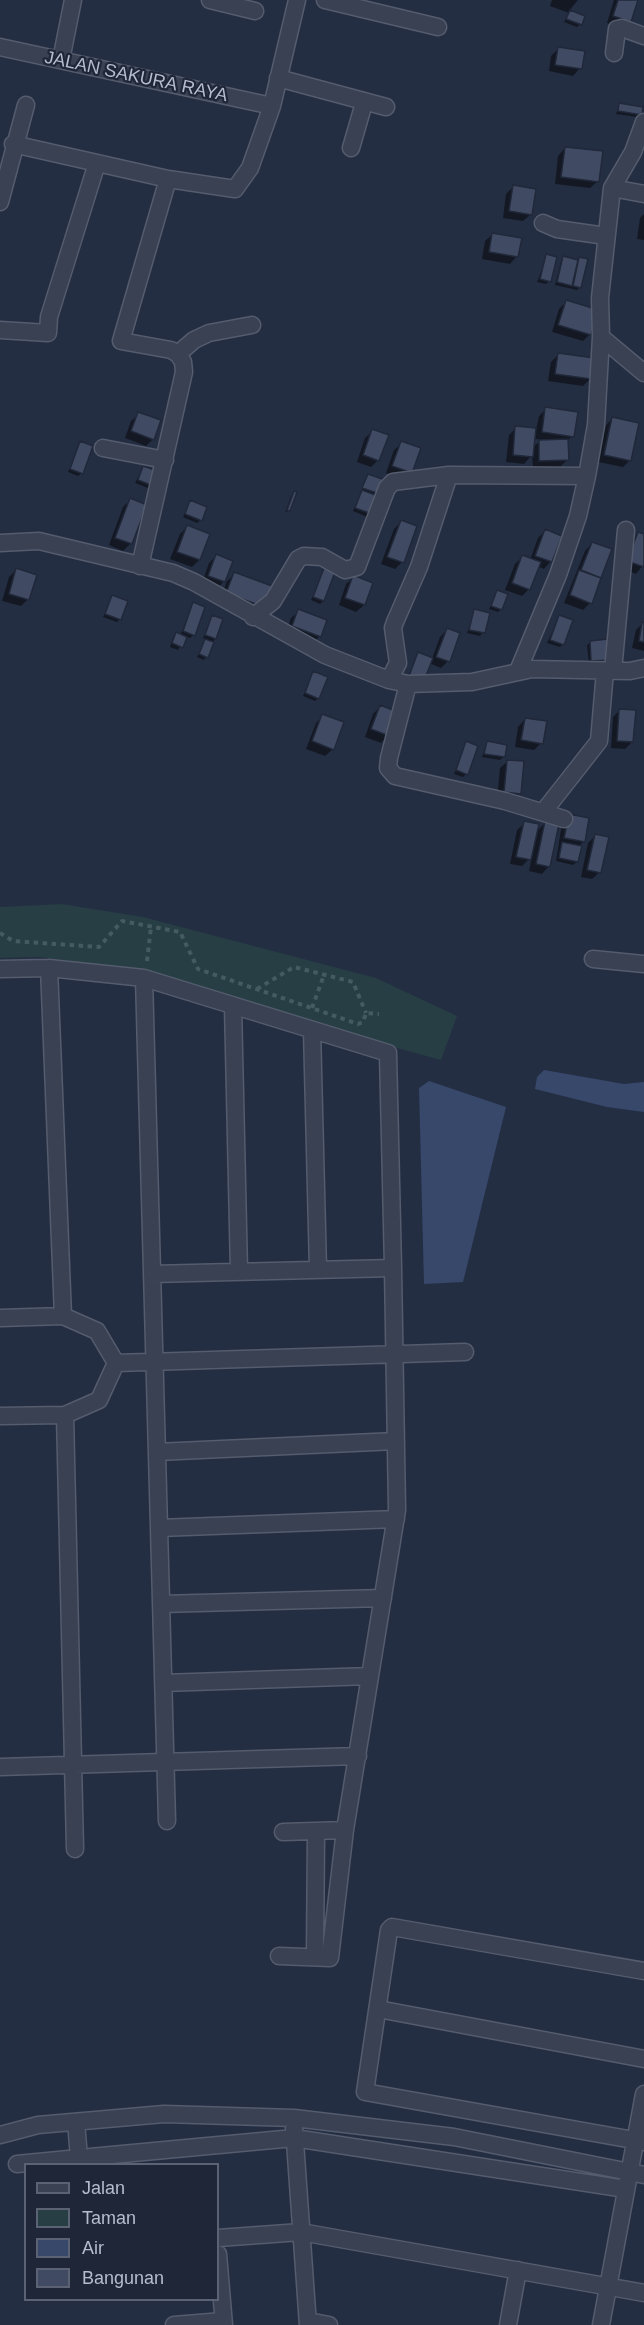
<!DOCTYPE html>
<html>
<head>
<meta charset="utf-8">
<style>
  body { margin:0 }
  #map { position:relative; width:644px; height:2325px; overflow:hidden; background:#242e43; font-family:Helvetica,sans-serif }
  canvas { display:block }
  .legend { position:absolute; left:24px; top:2163px; width:195px; height:138px; box-sizing:border-box; background:#1e2638; border:2px solid #5b6274; margin:0; padding:8px 10px; list-style:none; font-size:18px; color:#b6bccd }
  .legend li { display:flex; align-items:center; gap:12px; height:30px }
  .legend b { width:30px; border:2px solid #5b6274 }
</style>
</head>
<body>
<div id="map">
<canvas width="644" height="2325"></canvas>
<ul class="legend">
<li><b style="height:8px;background:#394153"></b>Jalan</li>
<li><b style="height:16px;background:#263e44"></b>Taman</li>
<li><b style="height:16px;background:#37486b"></b>Air</li>
<li><b style="height:16px;background:#404b63"></b>Bangunan</li>
</ul>
</div>
<script>
const c = document.querySelector('canvas').getContext('2d');
c.lineJoin = 'round';
function fill(path, color) { c.fillStyle = color; c.fill(path, 'evenodd'); }
const toPath = rows => new Path2D(rows.map(r => 'M' + r).join(''));
function stroke(path, color, width, dash) { c.strokeStyle = color; c.lineWidth = width; c.lineCap = dash ? 'butt' : 'round'; c.setLineDash(dash || []); c.stroke(path); }
function drawText(font, color, halo, rows, align = 'center') {
  c.font = font + ' Helvetica,sans-serif'; c.lineWidth = 4.5; c.setLineDash([]); c.textBaseline = 'middle'; c.strokeStyle = halo; c.fillStyle = color; for (const [text, x, y, turn = 0] of rows) {
    c.save(); c.translate(x, y); c.rotate((+turn || 0) * Math.PI / 180); c.textAlign = isNaN(turn) ? turn : align; if (halo) c.strokeText(text, 0, 0); c.fillText(text, 0, 0); c.restore();
  }
}
fill(toPath([
  [62,904,143,917,376,978,457,1016,441,1060,382,1044,152,971,39,957,0,958,0,907]
]), '#263e44');
fill(toPath([
  [544,1070,624,1084,644,1082,644,1112,607,1107,535,1089,537,1077],
  [429,1081,506,1107,463,1282,424,1284,419,1088]
]), '#37486b');
fill(toPath([
  [552,0,578,0,569,11,583,16,581,24,577,27,564,22,569,13,550,6],
  [614,0,637,0,630,21,623,28,607,23],
  [559,48,580,68,573,76,549,71,551,56],
  [620,104,641,114,637,117,616,114],
  [565,148,598,181,590,188,555,184,558,156],
  [514,186,531,214,523,221,503,218,506,194],
  [644,214,644,240,637,239,640,218],
  [493,234,517,256,510,264,482,259,485,241],
  [547,256,549,281,546,284,537,282],
  [564,258,579,259,580,287,577,290,555,285,561,261],
  [566,302,590,334,583,341,552,332,559,309],
  [558,355,590,379,583,386,548,381,551,362],
  [546,409,572,436,567,441,567,460,560,467,533,468,532,455,524,464,506,462,509,435,516,428,536,430,539,416],
  [533,438,541,440,532,448],
  [139,414,153,439,146,446,125,438,131,421],
  [612,419,630,460,623,467,598,462,605,426],
  [373,431,378,460,371,467,357,462,365,438],
  [81,443,82,473,78,476,68,472],
  [402,443,410,473,403,480,386,473,394,450],
  [143,468,151,485,148,488,135,483],
  [368,476,383,481,367,517,353,511],
  [294,493,289,510,285,513,291,496],
  [130,500,131,543,123,551,109,545,123,507],
  [190,502,201,520,197,523,183,517],
  [401,522,402,562,395,569,381,564,394,529],
  [187,527,199,560,192,567,170,559,180,534],
  [545,531,551,561,544,569,537,566,529,589,522,596,505,590,515,564,522,557,530,560,538,538],
  [638,534,644,536,644,564,636,574,621,568,631,541],
  [592,543,610,550,590,603,583,610,564,603,585,551],
  [216,556,224,581,217,589,202,583,209,563],
  [16,570,28,599,21,606,2,601,9,577],
  [324,570,323,601,320,604,311,600],
  [235,574,270,587,256,613,220,600,227,581],
  [354,577,371,584,364,605,356,612,339,605,346,584],
  [497,592,501,609,498,612,489,609],
  [113,597,120,619,117,622,103,617],
  [193,604,193,635,190,638,185,636,178,650,170,647,173,637,176,634,180,636],
  [299,611,320,636,312,644,286,634,291,618],
  [475,611,483,632,480,636,467,633],
  [213,617,215,638,204,660,197,657,207,639,203,638],
  [559,617,563,644,560,647,547,643],
  [643,623,644,623,644,651,632,648,636,630],
  [447,630,448,661,441,668,429,663,423,679,409,674,418,654,432,659,440,637],
  [591,642,609,659,605,662,589,664,587,645],
  [313,673,318,698,315,701,303,696],
  [380,707,388,735,381,743,365,737,373,714],
  [620,710,632,742,625,749,611,748,613,717],
  [323,716,333,749,325,756,306,749,316,723],
  [525,719,541,743,534,750,515,747,518,727],
  [467,743,466,774,463,777,454,774],
  [487,743,504,756,500,760,482,757],
  [508,761,519,793,512,800,497,799,500,768],
  [525,823,535,833,545,823,549,866,542,874,529,871,532,856,522,866,510,864,517,830],
  [562,823,584,841,578,847,580,848,577,862,573,865,556,861],
  [595,836,600,872,592,879,581,877,588,843]
]), '#0007');
const building = toPath([
  [618,0,638,0,631,22,613,16,618,0],
  [570,10,585,16,582,25,566,19,570,10],
  [558,47,585,51,582,69,555,65,558,47],
  [619,103,643,107,642,115,618,111,619,103],
  [565,147,603,151,599,182,561,177,565,147],
  [513,185,536,189,532,215,509,211,513,185],
  [492,233,522,238,518,257,489,252,492,233],
  [546,254,557,257,551,282,540,279,546,254],
  [563,256,578,260,572,286,557,282,563,256],
  [579,257,588,259,581,288,573,286,579,257],
  [566,300,599,310,591,335,558,325,566,300],
  [558,353,594,358,591,379,555,374,558,353],
  [545,407,578,412,574,437,542,432,545,407],
  [138,412,161,420,154,440,131,431,138,412],
  [612,417,639,423,631,461,604,455,612,417],
  [515,426,536,428,533,457,513,455,515,426],
  [372,429,389,435,379,461,363,455,372,429],
  [568,439,569,460,539,461,539,440,568,439],
  [80,441,93,446,83,474,70,469,80,441],
  [401,441,421,448,412,473,392,466,401,441],
  [143,466,158,471,153,486,138,480,143,466],
  [368,474,385,480,380,494,362,488,368,474],
  [362,490,378,496,372,514,355,508,362,490],
  [294,491,297,492,290,511,287,510,294,491],
  [130,498,147,505,132,544,115,538,130,498],
  [190,500,207,507,202,521,185,514,190,500],
  [401,520,417,526,404,563,387,557,401,520],
  [187,525,210,534,200,560,177,552,187,525],
  [545,529,562,536,552,562,535,556,545,529],
  [638,532,644,534,644,567,627,561,638,532],
  [592,542,612,549,601,578,581,570,592,542],
  [216,554,233,561,225,582,208,576,216,554],
  [522,555,541,562,530,590,512,583,522,555],
  [16,568,37,575,29,600,9,594,16,568],
  [324,568,335,572,324,601,313,597,324,568],
  [579,570,601,578,592,604,570,595,579,570],
  [234,572,272,586,264,607,226,593,234,572],
  [353,575,373,583,365,605,345,598,353,575],
  [497,590,508,594,502,610,491,606,497,590],
  [112,595,128,601,121,620,105,614,112,595],
  [193,602,205,607,195,636,183,631,193,602],
  [298,609,327,620,321,637,292,626,298,609],
  [474,609,490,613,485,633,469,630,474,609],
  [212,615,223,619,216,639,205,635,212,615],
  [559,615,573,620,564,645,550,640,559,615],
  [642,622,644,622,644,642,639,641,642,622],
  [447,628,460,633,450,662,436,657,447,628],
  [176,632,187,637,183,648,172,643,176,632],
  [205,639,214,642,208,658,199,654,205,639],
  [608,639,610,660,591,661,590,641,608,639],
  [418,652,433,658,424,681,409,676,418,652],
  [313,671,328,677,319,699,305,693,313,671],
  [380,705,398,712,389,736,371,729,380,705],
  [619,709,636,710,633,742,617,741,619,709],
  [322,714,344,722,334,750,312,741,322,714],
  [525,718,547,721,543,744,521,740,525,718],
  [466,741,478,746,468,775,456,770,466,741],
  [487,741,507,745,505,757,484,754,487,741],
  [507,760,524,761,521,794,504,792,507,760],
  [569,814,589,818,585,842,564,838,569,814],
  [524,821,539,824,531,860,516,857,524,821],
  [545,821,559,824,550,867,536,864,545,821],
  [595,834,609,837,601,873,587,870,595,834],
  [562,842,582,846,578,862,559,858,562,842]
]);
fill(building, '#404b63');
stroke(building, '#20283a', 1.5);
const street = toPath([
  [210,0,255,11],
  [325,0,438,27],
  [0,47,272,106],
  [614,53,617,29,622,28,644,36],
  [61,60,73,0],
  [278,78,386,107],
  [13,144,168,179,235,189,250,168,272,106,297,0],
  [351,148,364,103],
  [612,188,644,194],
  [0,202,26,105],
  [543,223,557,229,606,236],
  [0,330,48,333,49,317,97,163],
  [601,337,644,373],
  [178,354,194,340,209,333,252,325],
  [103,448,165,460],
  [0,543,39,541,173,573,194,582,325,655,389,680,408,684,472,682,532,669,630,671,644,668],
  [140,566,184,372,183,362,178,354,171,350,121,341,168,179],
  [253,617,273,601,298,559,304,556,322,557,345,570,357,567,387,488,393,482,449,475,587,476],
  [518,671,558,575,578,516,587,476,596,425,601,337,600,298,612,188,633,152,644,122],
  [613,671,626,530],
  [389,680,398,663,393,628,395,622,419,567,449,475],
  [408,684,389,758,388,768,395,776,505,801,564,819],
  [544,811,599,741,605,671],
  [593,959,644,964],
  [49,968,63,1316],
  [0,969,49,968,144,978,388,1053,393,1268,152,1274],
  [144,978,167,1821],
  [233,1006,239,1272],
  [312,1030,318,1270],
  [0,1318,63,1316,97,1331,116,1363,99,1400,65,1415,0,1416],
  [116,1363,465,1352],
  [65,1415,75,1849],
  [157,1452,396,1441],
  [159,1528,396,1519],
  [161,1604,383,1598],
  [163,1683,370,1676],
  [0,1767,358,1756],
  [283,1832,345,1830],
  [279,1956,330,1958,345,1830,397,1510,393,1268],
  [315,1957,316,1831],
  [644,1971,392,1927,389,1930,365,2092,644,2142],
  [378,2009,644,2059],
  [294,2128,308,2325],
  [0,2135,38,2125,164,2114,294,2118,454,2137,644,2175],
  [90,2157,294,2138,626,2189],
  [17,2164,79,2158,76,2122],
  [218,2238,301,2232,644,2293],
  [218,2254,224,2325],
  [308,2321,329,2325],
  [174,2325,223,2321],
  [508,2325,518,2270],
  [601,2325,644,2094]
]);
stroke(street, '#545c6d', 19);
stroke(toPath([
  [0,933,13,941,99,947,122,921,180,932,198,969,358,1024,363,1022,366,1013,379,1014],
  [147,961,151,927],
  [257,989,294,967,353,982,366,1013],
  [312,1008,324,975]
]), '#455b61', 4, [4.5, 4.5]);
stroke(street, '#394153', 16);
drawText('18px', '#b6bccd', '#1e2638', [
  ["JALAN SAKURA RAYA",136,77,12]
]);
</script>
</body>
</html>
